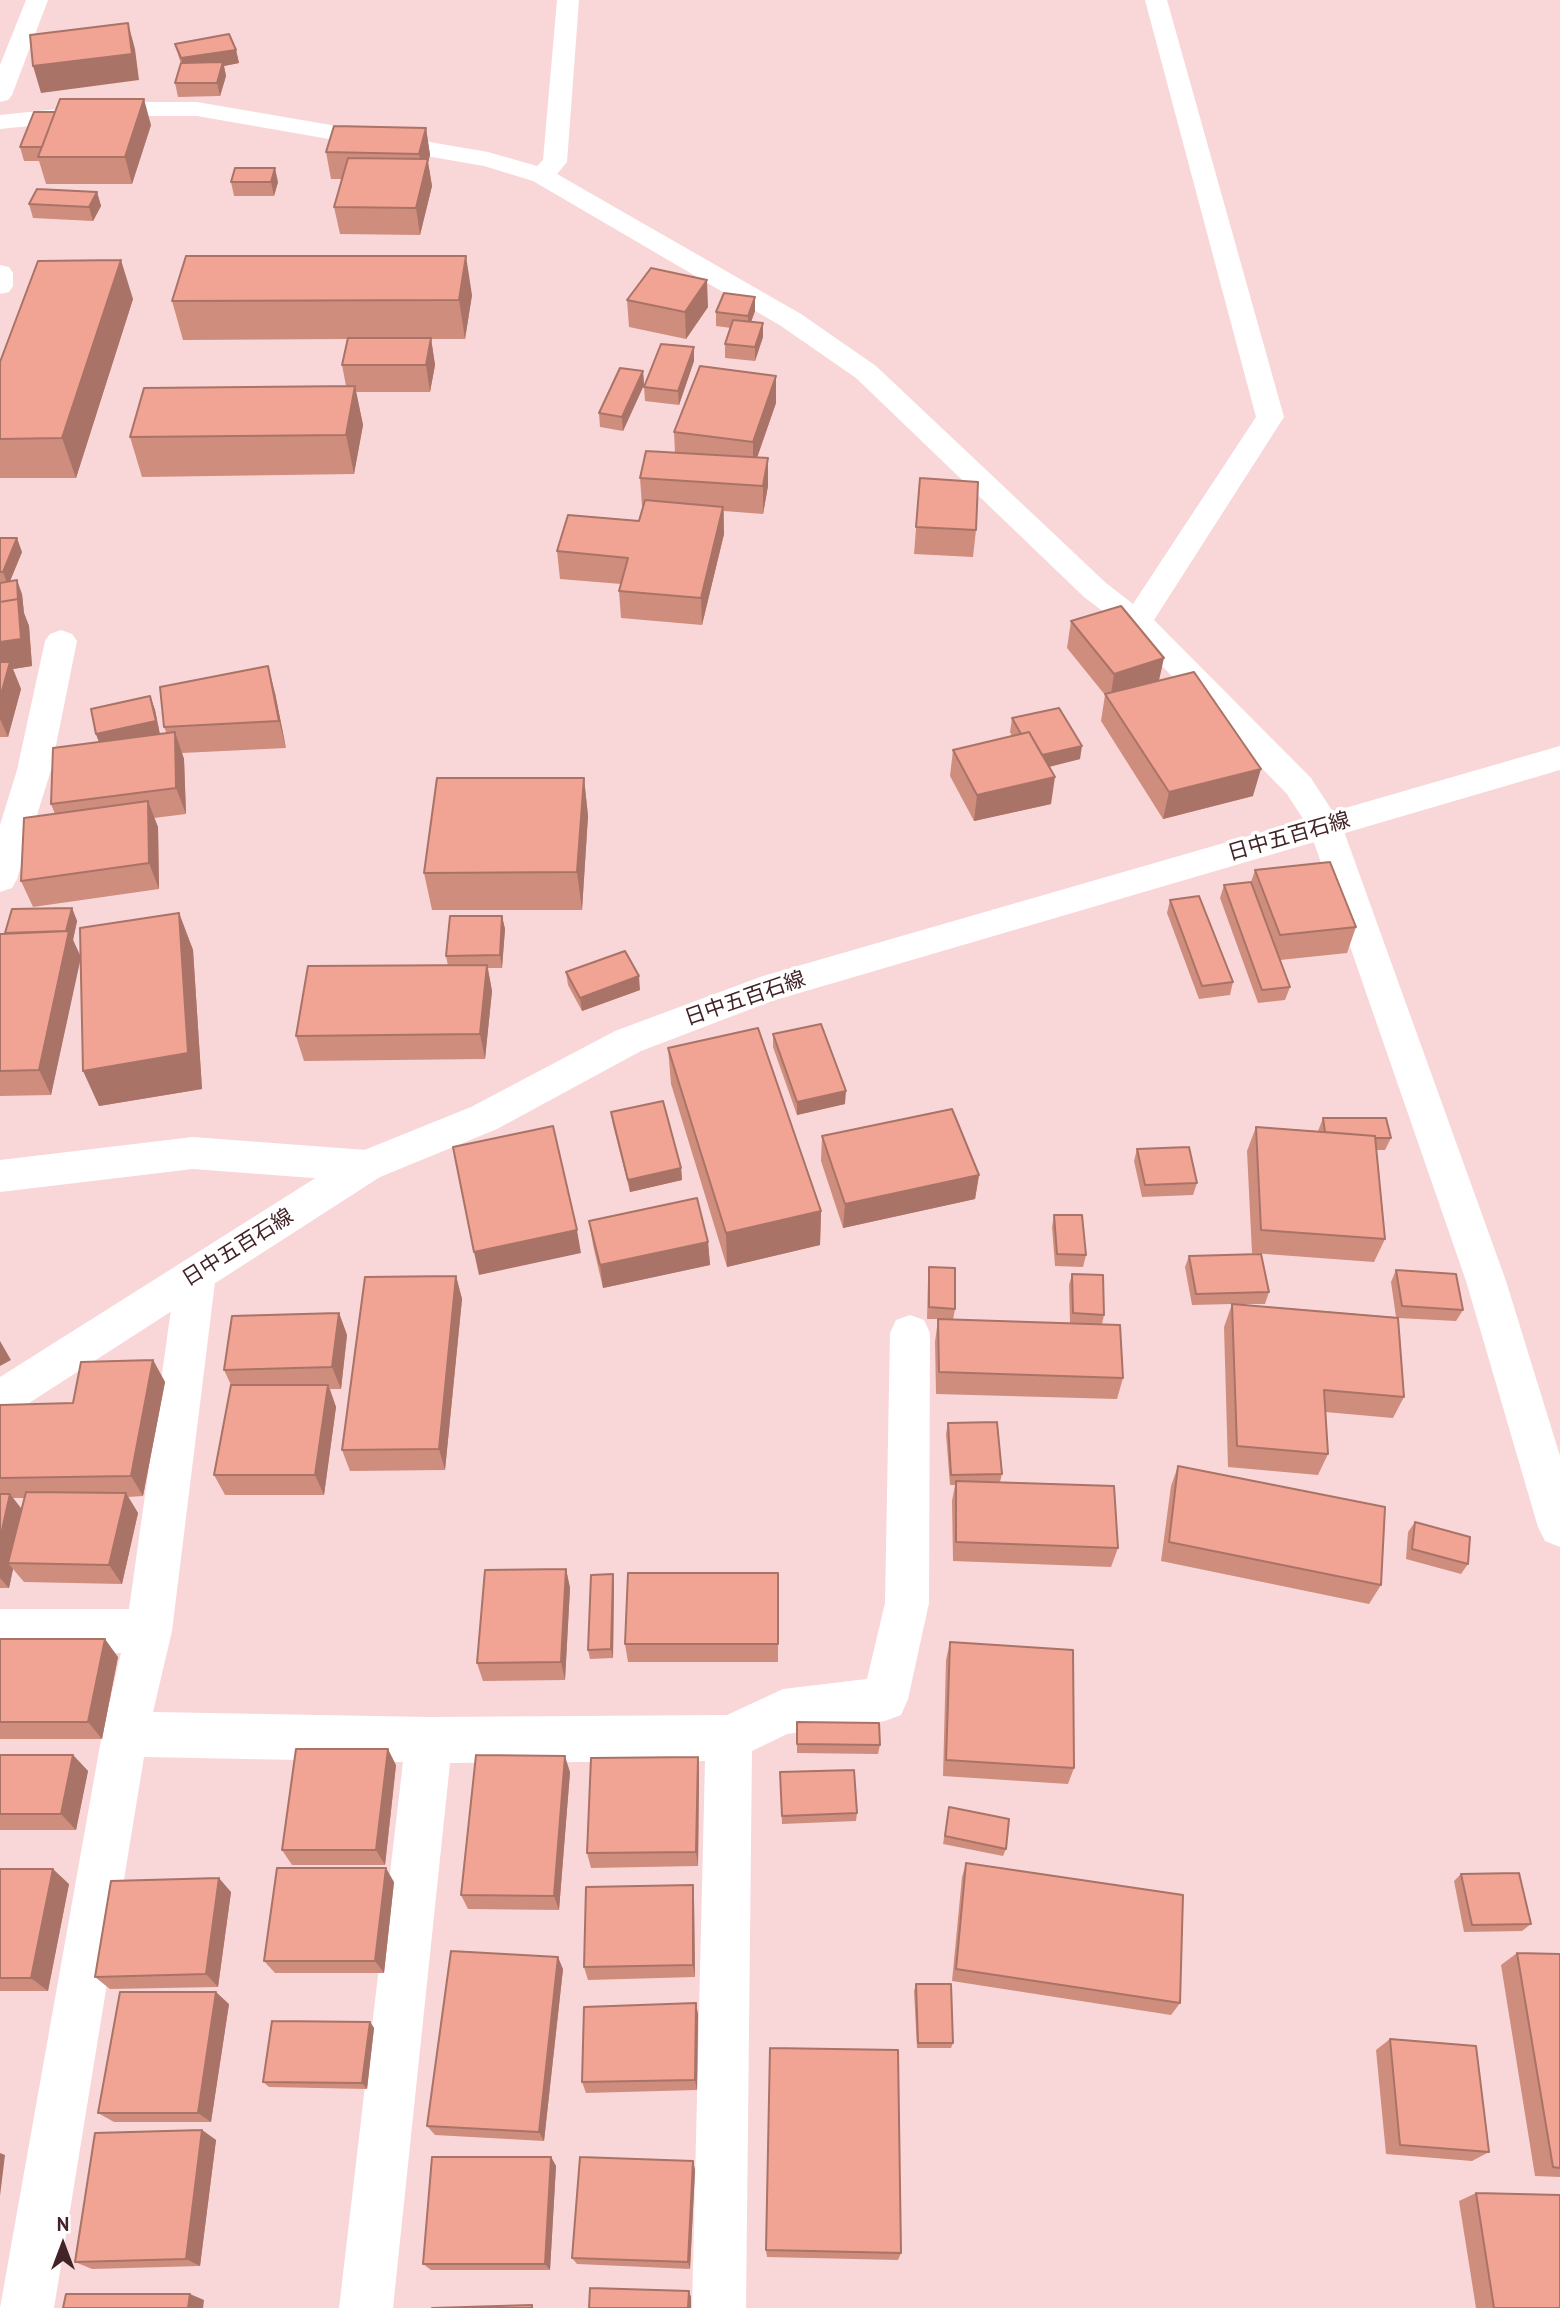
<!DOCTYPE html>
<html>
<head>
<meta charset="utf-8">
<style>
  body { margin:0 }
  #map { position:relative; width:1560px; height:2308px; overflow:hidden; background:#f9d7d9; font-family:"PT Sans",sans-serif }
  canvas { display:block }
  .north { position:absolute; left:28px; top:2210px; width:70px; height:70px; -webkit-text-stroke:5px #fff; paint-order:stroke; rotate:0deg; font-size:19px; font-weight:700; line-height:28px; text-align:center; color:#422326 }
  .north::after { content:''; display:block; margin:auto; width:24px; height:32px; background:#422326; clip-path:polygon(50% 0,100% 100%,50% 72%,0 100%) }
</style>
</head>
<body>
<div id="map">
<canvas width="1560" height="2308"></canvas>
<div class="north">N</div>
</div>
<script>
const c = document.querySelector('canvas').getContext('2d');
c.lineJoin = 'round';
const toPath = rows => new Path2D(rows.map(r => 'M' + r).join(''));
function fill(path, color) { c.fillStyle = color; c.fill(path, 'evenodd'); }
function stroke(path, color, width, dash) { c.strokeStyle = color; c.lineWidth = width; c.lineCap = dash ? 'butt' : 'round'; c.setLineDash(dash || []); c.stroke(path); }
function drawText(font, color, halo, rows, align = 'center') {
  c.font = font + ' "PT Sans","Noto Sans JP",sans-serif'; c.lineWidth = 7; c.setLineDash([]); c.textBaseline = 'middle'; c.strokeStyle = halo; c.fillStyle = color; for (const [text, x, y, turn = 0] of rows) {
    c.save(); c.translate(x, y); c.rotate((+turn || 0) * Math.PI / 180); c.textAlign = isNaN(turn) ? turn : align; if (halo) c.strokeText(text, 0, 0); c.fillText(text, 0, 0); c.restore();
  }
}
fill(toPath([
  [26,0,48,0,12,95,8,100,0,102,0,65,26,0],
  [557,0,579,0,567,162,557,174,801,314,876,366,1106,583,1133,604,1256,417,1145,0,1167,0,1284,417,1154,620,1311,778,1342,826,1506,1281,1560,1456,1560,1547,1545,1541,1538,1527,1466,1281,1309,828,1287,794,1126,629,1084,597,856,378,781,326,533,181,484,166,197,116,126,116,0,129,0,115,126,102,197,102,488,152,537,166,543,160,557,0],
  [61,630,72,634,77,641,51,770,17,879,12,888,0,892,0,825,17,770,45,641,50,634,61,630],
  [196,1257,210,1262,216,1274,172,1631,153,1712,429,1717,727,1715,783,1689,867,1679,885,1603,890,1333,896,1320,910,1315,924,1320,930,1333,929,1603,908,1699,901,1715,885,1721,787,1734,752,1751,746,2308,692,2308,705,1761,450,1763,393,2308,339,2308,403,1762,144,1757,54,2308,0,2308,102,1734,121,1653,0,1653,0,1609,129,1609,176,1274,182,1262,196,1257]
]), '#fff');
fill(toPath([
  [0,265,9,267,13,273,13,286,9,292,0,294,0,265],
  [193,1137,366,1150,380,1155,385,1166,380,1177,366,1182,193,1169,0,1192,0,1160,193,1137]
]), '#fff');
fill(toPath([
  [1560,746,1560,770,772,1001,641,1051,497,1129,380,1177,15,1412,0,1418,0,1377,352,1155,471,1107,615,1031,763,976,1560,746]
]), '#fff');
fill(toPath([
  [175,44,236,50,239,63,224,66,226,76,220,96,178,97,175,83,181,64],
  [151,125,132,184,46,184,39,161,24,161,20,147],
  [426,128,430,155,428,162,432,186,420,235,340,234,334,207,342,179,331,179,326,152],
  [231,182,278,182,274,196,234,196],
  [97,192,101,206,93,221,33,218,29,204],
  [472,295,465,339,431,339,435,365,430,392,356,392,363,425,354,474,142,477,130,437,346,386,342,365,347,339,183,340,172,301],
  [755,297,755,311,751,322,763,323,763,337,755,361,725,358,725,344,731,328,716,326,716,312],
  [133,299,76,478,0,478,0,362],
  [627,300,708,307,686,339,629,327],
  [694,361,679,405,645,401,644,387],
  [643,371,644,385,623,431,600,427,599,413],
  [776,403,757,458,768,486,763,514,724,511,724,534,702,625,621,618,619,591,621,584,560,579,557,551,639,521,643,506,642,506,640,478,675,453,674,432],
  [920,478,976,530,973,557,914,554],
  [0,538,22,552,10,581,22,594,24,613,29,626,32,666,13,669,21,689,8,737,0,737],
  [1071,621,1159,681,1253,796,1163,819,1101,721,1105,695,1067,648],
  [275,693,286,748,182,753,184,759,186,814,154,818,158,827,159,889,33,907,21,881,55,814,51,804,99,742,96,734,150,696,155,710,160,734,167,734,164,727],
  [1012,718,1080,759,1049,767,1051,804,974,821,950,776,953,750,1012,736,1010,732],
  [584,778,588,816,582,910,432,910,424,873],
  [1255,870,1356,927,1347,953,1280,960,1290,987,1285,1000,1258,1003,1220,898,1224,885,1251,882],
  [1170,900,1233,982,1230,995,1199,999,1167,913],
  [72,908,77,921,73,940,80,956,179,913,193,950,202,1089,99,1106,80,959,51,1095,0,1096,0,934,6,934],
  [502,916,505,929,502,968,488,968,492,991,485,1059,304,1061,296,1036,448,966,446,956],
  [566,972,640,990,582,1011,568,985],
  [773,1034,845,1104,797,1115,773,1047],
  [668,1048,821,1211,820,1245,727,1267,671,1084],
  [611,1112,681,1168,682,1180,630,1192,613,1125],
  [1323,1118,1391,1138,1385,1150,1376,1150,1385,1239,1374,1262,1252,1253,1247,1151,1256,1127,1318,1131],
  [822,1136,979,1175,975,1199,843,1228,821,1161],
  [1137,1149,1197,1183,1193,1195,1142,1197,1134,1161],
  [1054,1215,1086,1255,1083,1267,1055,1266,1052,1227],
  [589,1221,708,1242,710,1265,603,1288,593,1245],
  [1189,1256,1269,1292,1265,1304,1236,1304,1396,1317,1391,1282,1396,1270,1463,1310,1456,1321,1398,1318,1404,1397,1393,1418,1325,1412,1328,1454,1318,1475,1228,1467,1224,1327,1232,1304,1192,1305,1185,1267],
  [929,1267,955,1309,953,1320,1070,1323,1069,1285,1072,1274,1104,1315,1102,1324,1123,1378,1117,1399,936,1394,935,1342,938,1319,939,1319,927,1319,928,1279],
  [456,1276,462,1299,445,1470,350,1471,342,1450],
  [339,1313,347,1335,341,1389,330,1389,336,1407,324,1495,225,1495,214,1475,231,1385,224,1370],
  [153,1360,165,1382,143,1496,128,1497,138,1513,122,1584,24,1582,13,1569,9,1588,0,1588,0,1405,73,1403],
  [13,1498,24,1498,22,1509],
  [948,1423,1002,1474,1000,1482,1118,1548,1111,1567,953,1561,952,1501,955,1485,950,1485,946,1434],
  [1178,1466,1381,1585,1369,1604,1161,1561,1171,1486],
  [1415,1522,1468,1564,1461,1574,1406,1559,1408,1532],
  [566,1569,570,1588,565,1680,483,1681,477,1663],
  [778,1573,778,1662,628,1662,625,1644],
  [614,1584,613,1658,590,1659,588,1650],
  [0,1639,118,1657,102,1739,0,1739],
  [950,1642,1074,1768,1068,1784,943,1776,946,1660],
  [797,1722,880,1745,878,1754,797,1753],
  [0,1755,73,1755,88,1771,76,1830,0,1830],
  [698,1757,699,1774,698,1866,591,1868,587,1853],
  [396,1765,385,1865,292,1865,282,1850],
  [570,1772,559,1910,468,1909,461,1895],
  [780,1772,857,1813,856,1821,782,1824],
  [949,1807,1006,1849,1003,1856,943,1844],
  [966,1863,1180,2003,1171,2015,952,1981,962,1877],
  [0,1869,69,1884,48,1991,0,1991],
  [1461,1874,1531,1924,1522,1931,1464,1932,1454,1881],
  [394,1882,384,1973,275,1973,264,1961],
  [231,1892,218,1987,110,1989,95,1977],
  [694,1899,695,1977,588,1980,584,1967],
  [1517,1953,1560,1954,1560,2177,1535,2176,1501,1965],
  [563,1969,544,2141,435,2135,427,2126],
  [916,1984,953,2043,951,2048,917,2048,914,1991],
  [696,2003,698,2015,697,2090,586,2093,582,2082],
  [229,2004,211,2122,114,2122,98,2113],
  [370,2022,374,2028,367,2089,269,2087,263,2082],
  [1390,2039,1489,2152,1472,2161,1386,2154,1376,2050],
  [202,2130,216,2140,200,2266,92,2269,75,2262],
  [551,2157,556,2166,550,2270,431,2270,423,2264],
  [693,2161,695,2170,690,2269,577,2264,572,2258],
  [1476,2193,1560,2308,1476,2308,1459,2201],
  [766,2250,901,2253,898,2260,767,2257]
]), '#cf8d7e');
fill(toPath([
  [128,23,135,49,139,80,41,93,33,66],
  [236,50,239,63,224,66,226,76,220,96,217,83,184,71,181,58],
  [144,99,151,125,132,184,125,157],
  [426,128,430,155,428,162,432,186,420,235,416,208,423,180,419,154],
  [275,168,278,182,274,196,271,182],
  [97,192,101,206,93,221,89,207],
  [466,256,472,295,465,339,459,300],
  [121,260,133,299,76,478,62,438],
  [707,280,708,307,686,339,685,312],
  [755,297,755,311,748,330,748,316],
  [763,323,763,337,755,361,755,347],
  [431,338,435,365,430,392,426,365],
  [694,347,694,361,679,405,678,391],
  [643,371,644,385,623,431,622,417],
  [776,376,776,403,753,469,753,442],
  [355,386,363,425,354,474,346,435],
  [768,458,768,486,763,514,763,486],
  [723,507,724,534,702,625,701,598],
  [17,538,22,552,8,586,3,572],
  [17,580,22,594,24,613,29,626,32,666,13,669,21,689,8,737,0,719,0,642],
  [1164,658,1158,685,1110,701,1114,674],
  [268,666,275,693,286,748,279,721],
  [150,696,155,710,160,735,101,748,96,734],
  [175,732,184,759,186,814,176,788],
  [1082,746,1080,759,1032,771,1034,757],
  [1261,769,1253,796,1163,819,1169,792],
  [1055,777,1051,804,974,821,977,795],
  [584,778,588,816,582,910,577,872],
  [148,801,158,827,159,889,149,863],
  [72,908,77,921,73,940,81,957,51,1095,39,1070,66,932],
  [179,913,193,950,202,1089,99,1106,83,1071],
  [502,916,505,929,502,968,500,955],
  [487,965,492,991,485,1059,480,1034],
  [639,976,640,990,582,1011,580,998],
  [846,1091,845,1104,797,1115,797,1102],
  [681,1168,682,1180,630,1192,628,1180],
  [979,1175,975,1199,843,1228,845,1204],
  [821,1211,820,1245,727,1267,726,1233],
  [577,1230,581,1253,479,1275,474,1252],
  [708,1242,710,1265,603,1288,600,1265],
  [456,1276,462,1299,445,1470,439,1449],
  [339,1313,347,1335,341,1389,332,1367],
  [0,1341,11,1360,0,1366],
  [153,1360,165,1382,143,1496,131,1476],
  [328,1385,336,1407,324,1495,315,1475],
  [126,1493,138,1513,122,1584,109,1565],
  [10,1494,25,1514,8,1563,13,1569,9,1588,0,1578,0,1539],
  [566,1569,570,1588,565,1680,561,1662],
  [613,1574,614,1584,613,1658,611,1649],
  [105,1639,118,1657,102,1739,88,1722],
  [388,1749,396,1765,385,1865,376,1850],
  [73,1755,88,1771,76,1830,61,1814],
  [565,1756,570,1772,559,1910,554,1896],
  [698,1757,699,1774,698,1866,696,1852],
  [386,1868,394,1882,384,1973,375,1961],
  [53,1869,69,1884,48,1991,31,1978],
  [219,1878,231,1892,218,1987,206,1974],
  [693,1885,694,1899,695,1977,693,1965],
  [558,1957,563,1969,544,2141,539,2132],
  [216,1992,229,2004,211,2122,198,2113],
  [696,2003,698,2015,697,2090,695,2080],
  [370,2022,374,2028,367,2089,362,2083],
  [202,2130,216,2140,200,2266,186,2259],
  [0,2153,5,2155,0,2196],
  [551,2157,556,2166,550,2270,545,2264],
  [693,2161,695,2170,690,2269,688,2262],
  [689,2291,691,2297,691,2308,688,2308],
  [190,2294,204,2300,203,2308,188,2308]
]), '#a97367');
const building = toPath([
  [128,23,132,54,33,66,30,35,128,23],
  [229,34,236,50,181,58,175,44,229,34],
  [223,62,217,83,175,83,181,63,223,62],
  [60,99,144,99,125,157,38,157,60,99],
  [34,112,55,112,42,147,20,147,34,112],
  [334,126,426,128,419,154,326,152,334,126],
  [348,158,428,159,416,208,334,207,348,158],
  [235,168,275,168,271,182,231,182,235,168],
  [37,189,97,192,89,207,29,204,37,189],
  [186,256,466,256,459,300,172,301,186,256],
  [121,260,62,438,0,439,0,362,38,261,121,260],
  [651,268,707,280,685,312,627,300,651,268],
  [724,293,755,297,748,316,716,312,724,293],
  [733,320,763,323,755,347,725,344,733,320],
  [348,338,431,338,426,365,342,365,348,338],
  [661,344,694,347,678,391,644,387,661,344],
  [700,366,776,376,753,442,674,432,700,366],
  [620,368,643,371,622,417,599,413,620,368],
  [355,386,346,435,130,437,144,388,355,386],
  [646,451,768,458,763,486,640,478,646,451],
  [920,478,978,482,976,530,916,527,920,478],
  [645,500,723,507,701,598,619,591,628,558,557,551,568,515,639,521,645,500],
  [0,538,17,538,3,572,0,572,0,538],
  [17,580,18,600,18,599,0,602,0,583,17,580],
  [18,599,21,639,0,642,0,602,18,599],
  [1121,606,1164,658,1114,674,1071,621,1121,606],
  [0,662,10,662,0,698,0,662],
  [268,666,279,721,164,727,160,687,268,666],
  [1194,672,1261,769,1169,792,1105,694,1194,672],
  [150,696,156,721,96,734,91,709,150,696],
  [1059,708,1082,746,1042,755,1029,732,1021,734,1012,718,1059,708],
  [175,732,176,788,51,804,53,748,175,732],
  [1029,732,1055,777,977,795,953,750,1029,732],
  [437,778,584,778,577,872,424,873,437,778],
  [148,801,149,863,21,881,24,818,148,801],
  [1330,862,1356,927,1280,935,1255,870,1330,862],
  [1251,882,1290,987,1262,990,1224,885,1251,882],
  [1199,896,1233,982,1202,986,1170,900,1199,896],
  [72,908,66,931,5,933,12,909,72,908],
  [179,913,188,1053,83,1071,80,928,179,913],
  [450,916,502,916,500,955,446,956,450,916],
  [69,931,39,1070,0,1071,0,934,69,931],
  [625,951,639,976,580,998,566,972,625,951],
  [487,965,480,1034,296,1036,308,966,487,965],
  [821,1024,846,1091,797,1102,773,1034,821,1024],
  [758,1028,821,1211,726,1233,668,1048,758,1028],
  [663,1101,681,1168,628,1180,611,1112,663,1101],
  [952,1109,979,1175,845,1204,822,1136,952,1109],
  [1323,1118,1386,1118,1391,1138,1375,1138,1375,1136,1325,1132,1323,1118],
  [553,1126,577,1230,474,1252,453,1147,553,1126],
  [1256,1127,1375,1136,1385,1239,1261,1230,1256,1127],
  [1189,1147,1197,1183,1145,1185,1137,1149,1189,1147],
  [697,1198,708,1242,600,1265,589,1221,697,1198],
  [1054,1215,1082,1215,1086,1255,1057,1254,1054,1215],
  [1261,1254,1269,1292,1196,1294,1189,1256,1261,1254],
  [929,1267,955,1268,955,1309,929,1307,929,1267],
  [1396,1270,1456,1274,1463,1310,1402,1306,1396,1270],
  [1072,1274,1103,1275,1104,1315,1073,1313,1072,1274],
  [456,1276,439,1449,342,1450,365,1277,456,1276],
  [1232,1304,1398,1318,1404,1397,1324,1390,1328,1454,1237,1446,1232,1304],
  [339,1313,332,1367,224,1370,232,1316,339,1313],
  [938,1319,1120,1325,1123,1378,939,1372,938,1319],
  [153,1360,131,1476,0,1478,0,1405,73,1403,81,1362,153,1360],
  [231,1385,328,1385,315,1475,214,1475,231,1385],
  [997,1422,1002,1474,951,1475,948,1423,997,1422],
  [1178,1466,1385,1507,1381,1585,1169,1542,1178,1466],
  [956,1481,1114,1486,1118,1548,956,1542,956,1481],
  [26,1492,126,1493,109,1565,8,1563,26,1492],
  [0,1494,10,1494,0,1539,0,1494],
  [1415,1522,1470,1537,1468,1564,1412,1549,1415,1522],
  [566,1569,561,1662,477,1663,485,1570,566,1569],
  [628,1573,778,1573,778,1644,625,1644,628,1573],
  [613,1574,611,1649,588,1650,591,1575,613,1574],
  [0,1639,105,1639,88,1722,0,1722,0,1639],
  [950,1642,1073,1650,1074,1768,946,1760,950,1642],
  [797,1722,879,1723,880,1745,797,1744,797,1722],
  [296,1749,388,1749,376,1850,282,1850,296,1749],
  [0,1755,73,1755,61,1814,0,1814,0,1755],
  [476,1755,565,1756,554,1896,461,1895,476,1755],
  [698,1757,696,1852,587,1853,591,1758,698,1757],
  [854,1770,857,1813,782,1816,780,1772,854,1770],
  [949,1807,1009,1819,1006,1849,945,1836,949,1807],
  [966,1863,1183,1895,1180,2003,956,1969,966,1863],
  [277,1868,386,1868,375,1961,264,1961,277,1868],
  [0,1869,53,1869,31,1978,0,1978,0,1869],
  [1519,1873,1531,1924,1472,1925,1461,1874,1519,1873],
  [219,1878,206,1974,95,1977,111,1881,219,1878],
  [693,1885,693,1965,584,1967,586,1887,693,1885],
  [451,1951,558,1957,539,2132,427,2126,451,1951],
  [1517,1953,1560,1954,1560,2168,1553,2167,1517,1953],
  [916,1984,951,1984,953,2043,918,2043,916,1984],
  [120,1992,216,1992,198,2113,98,2113,120,1992],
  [696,2003,695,2080,582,2082,584,2007,696,2003],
  [272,2021,370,2022,362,2083,263,2082,272,2021],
  [1390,2039,1476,2046,1489,2152,1400,2145,1390,2039],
  [770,2048,898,2050,901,2253,766,2250,770,2048],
  [202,2130,186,2259,75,2262,95,2133,202,2130],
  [432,2157,551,2157,545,2264,423,2264,432,2157],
  [580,2157,693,2161,688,2262,572,2258,580,2157],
  [1476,2193,1560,2195,1560,2308,1494,2308,1476,2193],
  [590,2288,689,2291,688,2308,589,2308,590,2288],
  [66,2294,190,2294,188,2308,63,2308,66,2294],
  [532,2305,532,2308,432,2308,532,2305]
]);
fill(building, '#f1a493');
stroke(building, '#a97367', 2);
drawText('21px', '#422326', '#fff', [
  ["日中五百石線",1289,837,-16],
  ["日中五百石線",745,999,-19],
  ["日中五百石線",238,1248,-32]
]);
</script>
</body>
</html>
